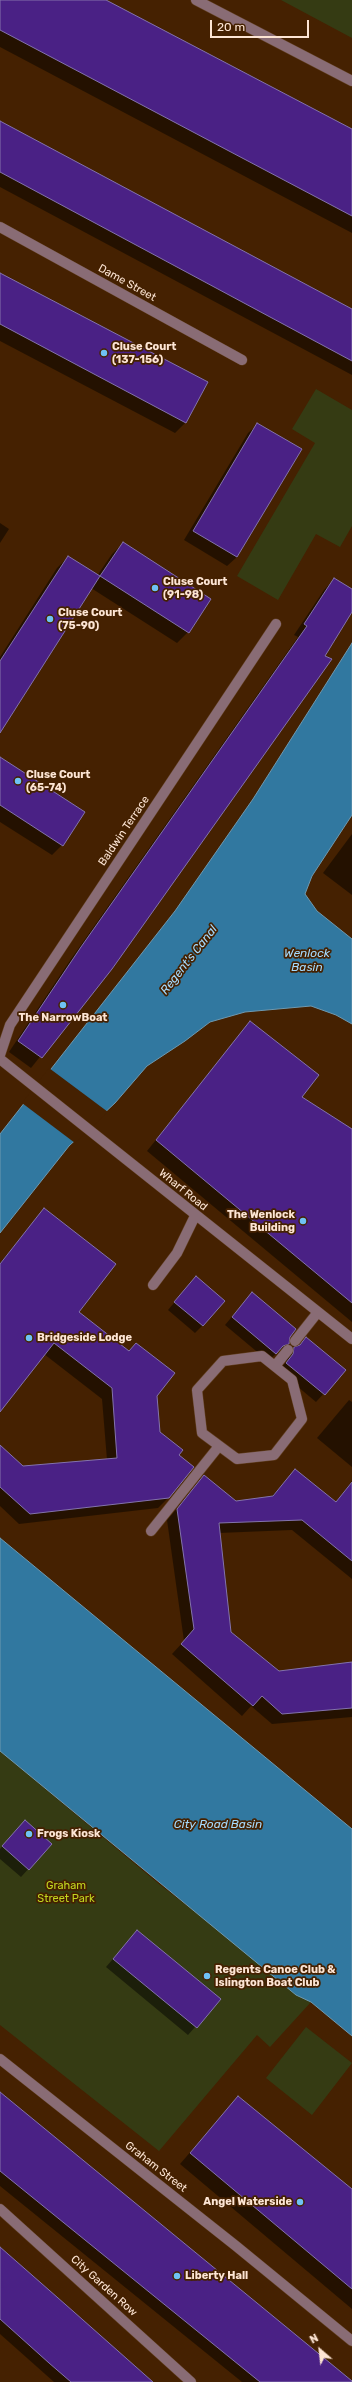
<!DOCTYPE html>
<html>
<head>
<meta charset="utf-8">
<style>
  body { margin:0 }
  #map { position:relative; width:352px; height:2382px; overflow:hidden; background:#452101; font-family:Rubik,sans-serif }
  canvas { display:block }
  .north { position:absolute; left:300px; top:2330px; width:40px; height:40px; -webkit-text-stroke:3px #452101; paint-order:stroke; rotate:332deg; font-size:11px; font-weight:700; line-height:16px; text-align:center; color:#fde5d4 }
  .north::after { content:''; display:block; margin:auto; width:14px; height:18px; background:#fde5d4; clip-path:polygon(50% 0,100% 100%,50% 72%,0 100%) }
  .scale { position:absolute; left:210px; top:20px; width:99px; height:18px; box-sizing:border-box; border:2px solid #fde5d4; border-top:0; padding-left:5px; font-size:12px; line-height:14px; white-space:nowrap; color:#fde5d4; -webkit-text-stroke:3px #452101; paint-order:stroke }
</style>
</head>
<body>
<div id="map">
<canvas width="352" height="2382"></canvas>
<div class="north">N</div>
<div class="scale">20 m</div>
</div>
<script>
const c = document.querySelector('canvas').getContext('2d');
c.lineJoin = 'round';
function fill(path, color) { c.fillStyle = color; c.fill(path, 'evenodd'); }
const toPath = rows => new Path2D(rows.map(r => 'M' + r).join(''));
function stroke(path, color, width, dash) { c.strokeStyle = color; c.lineWidth = width; c.lineCap = dash ? 'butt' : 'round'; c.setLineDash(dash || []); c.stroke(path); }
function drawText(font, color, halo, rows, align = 'center') {
  c.font = font + ' Rubik,sans-serif'; c.lineWidth = 3.5; c.setLineDash([]); c.textBaseline = 'middle'; c.strokeStyle = halo; c.fillStyle = color; for (const [text, x, y, turn = 0] of rows) {
    c.save(); c.translate(x, y); c.rotate((+turn || 0) * Math.PI / 180); c.textAlign = isNaN(turn) ? turn : align; if (halo) c.strokeText(text, 0, 0); c.fillText(text, 0, 0); c.restore();
  }
}
fill(toPath([
  [281,0,352,0,352,38],
  [316,389,352,410,352,526,340,547,316,534,278,600,237,576,315,443,292,429],
  [0,1751,159,1884,311,2002,270,2047,257,2035,159,2151,0,2025],
  [306,2027,352,2063,312,2115,266,2078]
]), '#353b13');
const water = toPath([
  [352,643,352,815,312,876,305,894,317,911,352,939,352,1024,336,1015,311,1006,245,1012,210,1022,185,1041,147,1066,115,1103,69,1146,0,1233,0,1134,175,911,253,799,352,643],
  [0,1538,352,1829,352,2036,311,2002,296,1995,0,1751,0,1538]
]);
fill(water, '#3178a0');
stroke(water, '#6e99b0', 1);
fill(toPath([
  [49,1068,108,1112,75,1143,22,1103]
]), '#452101');
fill(toPath([
  [0,0,103,0,352,131,352,233,0,47],
  [0,123,352,310,352,375,0,187],
  [0,276,186,422,175,433,0,341],
  [258,424,237,557,227,566,184,540,248,433],
  [0,523,9,529,0,543],
  [123,543,209,600,188,632,177,643,91,588,0,721,0,657,57,568,68,557,97,576,112,554],
  [334,579,352,590,352,610,111,968,31,1068,9,1052,71,959,298,637,294,635,324,590],
  [0,758,62,845,52,855,0,822],
  [352,834,352,895,323,873],
  [250,1023,300,1097,352,1130,352,1322,147,1151],
  [44,1210,77,1312,128,1351,136,1344,156,1396,159,1433,178,1455,169,1497,158,1508,19,1524,0,1506,0,1446,23,1467,107,1460,102,1399,44,1354,0,1410,0,1263],
  [189,1285,203,1325,195,1333,168,1310],
  [245,1301,289,1337,288,1343,268,1361,225,1325],
  [294,1348,345,1370,316,1402,279,1371,286,1362,287,1356],
  [349,1400,352,1402,352,1467,317,1438],
  [295,1471,335,1503,352,1481,352,1579,292,1530,219,1533,230,1632,279,1672,352,1663,352,1717,272,1724,251,1706,242,1716,172,1654,184,1641,167,1520,204,1477,236,1502,271,1497],
  [18,1829,51,1844,21,1877,0,1859,0,1849],
  [137,1931,220,1999,188,2035,106,1967],
  [0,2093,352,2381,352,2382,242,2382,0,2186],
  [238,2097,352,2190,352,2309,180,2164],
  [0,2249,153,2382,54,2382,0,2334]
]), '#0007');
const building = toPath([
  [0,0,106,0,352,129,352,216,0,30,0,0],
  [0,121,352,309,352,361,0,172,0,121],
  [0,273,208,382,186,423,0,324,0,273],
  [257,423,302,449,237,557,193,531,257,423],
  [123,542,211,599,189,633,100,576,123,542],
  [68,556,100,576,0,733,0,661,68,556],
  [334,578,352,589,352,612,325,656,332,659,112,969,42,1058,18,1041,81,947,307,626,304,624,334,578],
  [0,757,85,812,63,846,0,805,0,757],
  [250,1021,319,1075,302,1097,352,1129,352,1303,156,1140,250,1021],
  [44,1208,116,1264,79,1312,129,1351,136,1343,175,1373,157,1396,160,1432,183,1450,179,1455,194,1467,169,1498,30,1514,0,1487,0,1445,23,1466,117,1458,112,1388,54,1343,0,1412,0,1264,44,1208],
  [196,1276,225,1301,203,1326,174,1302,196,1276],
  [252,1292,296,1329,290,1337,289,1344,283,1346,276,1354,232,1317,252,1292],
  [306,1337,346,1370,325,1395,286,1363,293,1354,294,1347,300,1345,306,1337],
  [295,1469,336,1502,352,1482,352,1561,302,1520,219,1523,231,1632,279,1671,352,1662,352,1708,282,1714,262,1696,253,1706,181,1644,194,1629,177,1509,204,1475,236,1501,273,1496,295,1469],
  [25,1820,52,1844,29,1870,2,1846,25,1820],
  [137,1930,221,1999,197,2028,113,1959,137,1930],
  [0,2092,352,2381,352,2382,260,2382,0,2171,0,2092],
  [238,2096,352,2189,352,2289,190,2153,238,2096],
  [0,2247,74,2312,153,2382,71,2382,49,2363,0,2319,0,2247]
]);
fill(building, '#4a2185');
stroke(building, '#8373ac', 1);
const minor = toPath([
  [196,0,352,81],
  [0,227,242,360],
  [0,1055,10,1025,276,624],
  [0,1059,352,1339],
  [153,1285,177,1253,195,1216],
  [295,1341,318,1312],
  [262,1356,292,1380,302,1419,274,1455,237,1459,202,1433,197,1390,223,1361,262,1356],
  [275,1366,288,1350],
  [151,1531,219,1446],
  [0,2059,236,2246,352,2341],
  [0,2209,191,2382]
]);
stroke(minor, '#624023', 11);
stroke(minor, '#896c75', 10);
for (const [x, y, r, color] of [
  [104,353,4,"#6fc2f4"],
  [155,588,4,"#6fc2f4"],
  [50,619,4,"#6fc2f4"],
  [18,781,4,"#6fc2f4"],
  [63,1005,4,"#6fc2f4"],
  [303,1221,4,"#6fc2f4"],
  [29,1338,4,"#6fc2f4"],
  [29,1834,4,"#6fc2f4"],
  [207,1976,4,"#6fc2f4"],
  [300,2202,4,"#6fc2f4"],
  [177,2276,4,"#6fc2f4"]
]) { const dot = new Path2D(); dot.arc(x, y, r, 0, 2 * Math.PI); c.fillStyle = color; c.fill(dot); stroke(dot, '#452101', 1.5); }
drawText('11px', '#fde5d4', '#452101', [
  ["Dame Street",127,283,29],
  ["Baldwin Terrace",124,831,-56],
  ["Wharf Road",183,1190,39],
  ["Graham Street",156,2167,38],
  ["City Garden Row",104,2286,42]
]);
drawText('bold 11px', '#fde5d4', '#452101', [
  ["Cluse Court",112,347],
  ["(137-156)",112,360],
  ["Cluse Court",163,582],
  ["(91-98)",163,595],
  ["Cluse Court",58,613],
  ["(75-90)",58,626],
  ["Cluse Court",26,775],
  ["(65-74)",26,788],
  ["The NarrowBoat",63,1018,"center"],
  ["The Wenlock",295,1215,"right"],
  ["Building",295,1228,"right"],
  ["Bridgeside Lodge",37,1338],
  ["Frogs Kiosk",37,1834],
  ["Regents Canoe Club &",215,1970],
  ["Islington Boat Club",215,1983],
  ["Angel Waterside",292,2202,"right"],
  ["Liberty Hall",185,2276]
], 'left');
drawText('11px', '#c2d71f', '#452101', [
  ["Graham",66,1886],
  ["Street Park",66,1899]
]);
drawText('italic 12px', '#a5dbfe', '#452101', [
  ["Wenlock",307,954],
  ["Basin",307,968],
  ["Regent's Canal",189,960,-52],
  ["City Road Basin",218,1825]
]);
</script>
</body>
</html>
